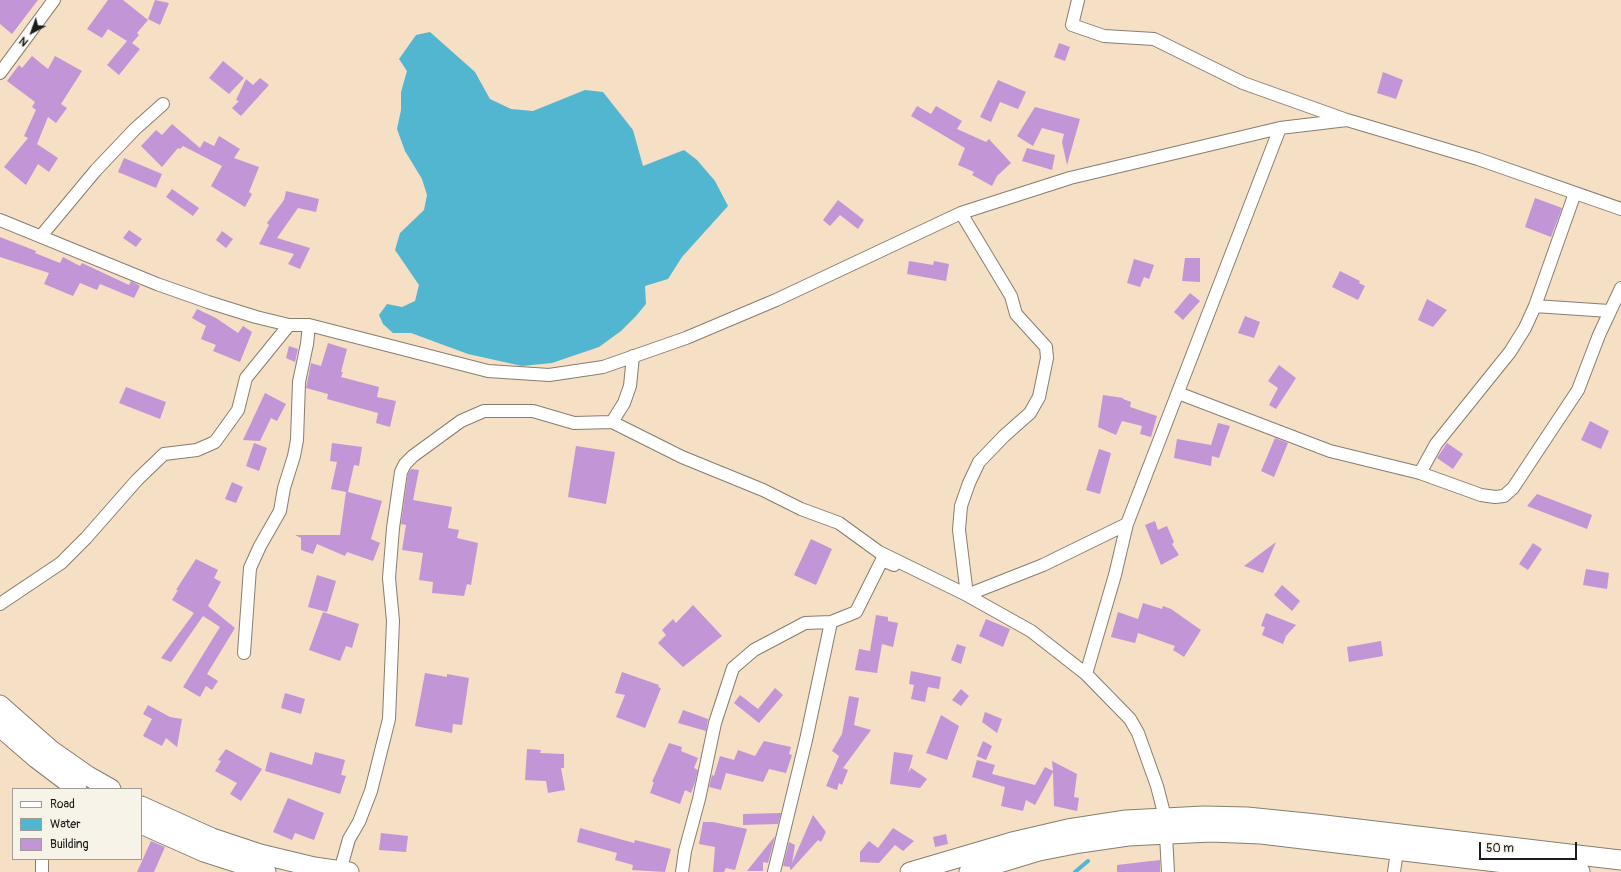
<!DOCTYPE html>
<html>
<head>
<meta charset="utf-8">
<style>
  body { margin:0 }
  #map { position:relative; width:1621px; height:872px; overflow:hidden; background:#f5dfc5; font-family:Pangolin,sans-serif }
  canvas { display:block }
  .legend { position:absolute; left:12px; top:788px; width:130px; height:72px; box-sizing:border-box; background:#f7f3e8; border:1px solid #9f9d96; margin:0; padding:5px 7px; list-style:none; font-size:12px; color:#1c1c1c }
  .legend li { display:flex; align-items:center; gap:8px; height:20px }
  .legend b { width:20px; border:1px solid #9f9d96 }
  .north { position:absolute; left:12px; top:12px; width:40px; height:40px; -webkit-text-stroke:3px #f7f3e8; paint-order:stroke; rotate:221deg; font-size:11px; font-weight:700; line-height:16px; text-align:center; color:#1c1c1c }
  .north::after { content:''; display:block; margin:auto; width:14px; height:18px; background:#1c1c1c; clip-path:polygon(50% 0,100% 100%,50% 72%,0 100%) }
  .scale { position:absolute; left:1479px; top:842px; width:98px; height:18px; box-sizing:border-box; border:2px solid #1c1c1c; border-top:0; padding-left:5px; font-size:12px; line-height:14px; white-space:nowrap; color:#1c1c1c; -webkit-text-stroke:3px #f7f3e8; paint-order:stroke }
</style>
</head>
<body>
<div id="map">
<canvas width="1621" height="872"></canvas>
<ul class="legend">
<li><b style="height:5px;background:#fff"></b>Road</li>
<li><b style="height:11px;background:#52b6d0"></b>Water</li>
<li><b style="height:11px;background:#c295d6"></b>Building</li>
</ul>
<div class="north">N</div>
<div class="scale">50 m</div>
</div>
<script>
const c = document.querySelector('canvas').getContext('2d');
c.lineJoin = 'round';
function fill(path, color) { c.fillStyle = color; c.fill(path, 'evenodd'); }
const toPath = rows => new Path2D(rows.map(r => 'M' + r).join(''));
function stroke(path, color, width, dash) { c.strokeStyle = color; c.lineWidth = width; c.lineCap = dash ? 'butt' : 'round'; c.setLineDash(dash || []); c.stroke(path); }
fill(toPath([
  [430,32,475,72,490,99,511,109,533,111,585,90,603,92,633,130,643,166,684,150,697,160,715,181,728,206,682,257,668,279,645,286,646,304,636,316,621,331,599,347,552,363,522,366,468,354,411,333,393,333,383,324,379,315,387,304,402,307,415,301,419,285,395,250,400,233,424,210,427,195,422,179,405,151,397,129,401,110,401,92,407,71,399,59,416,35]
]), '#52b6d0');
stroke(toPath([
  [1075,872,1088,861]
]), '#52b6d0', 4);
fill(toPath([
  [0,0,38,0,12,34,0,24],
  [108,0,123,0,148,20,137,33,139,35,132,43,140,49,119,75,107,65,127,41,108,29,102,38,87,29],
  [155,0,169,3,160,25,148,19],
  [1059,43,1070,47,1065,61,1054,57],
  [32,56,48,69,55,56,82,71,61,104,67,108,56,123,48,117,37,144,58,158,49,172,38,164,26,185,4,167,28,138,24,136,36,110,32,107,35,102,7,81,19,65,22,68],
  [223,61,244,78,229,94,209,78],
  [1383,72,1403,80,1396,99,1377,93],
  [260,78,269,85,241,116,232,108,239,101,236,100,246,79,253,85],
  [998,80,1026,92,1018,109,1000,102,991,122,980,117],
  [917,106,931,114,936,106,962,121,957,129,986,142,989,139,1011,163,997,176,992,186,972,175,974,172,958,165,965,148,911,116],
  [1035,107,1080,119,1067,165,1062,142,1064,134,1042,128,1033,146,1017,136],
  [172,124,200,148,204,141,214,146,219,136,240,149,234,158,259,167,249,192,252,194,245,207,211,186,222,166,183,146,180,149,178,148,162,167,141,146,156,130,162,135],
  [1027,148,1055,155,1052,170,1022,161],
  [124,158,162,174,156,188,118,172],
  [172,189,199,208,193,216,166,197],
  [286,191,319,199,316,212,298,208,277,238,310,248,300,269,288,264,294,254,259,244,269,225,267,223,284,200],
  [1535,198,1562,208,1551,237,1525,227],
  [838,200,864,220,858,229,840,215,830,226,823,220],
  [129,230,142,239,136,247,123,238],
  [222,231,233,239,226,248,216,240],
  [0,237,36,251,35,253,60,263,63,257,80,266,82,263,129,285,131,281,140,286,134,298,100,284,97,290,80,283,73,296,44,284,49,273,0,257],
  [1185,258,1200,258,1200,282,1182,281],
  [1134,259,1154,265,1149,279,1144,277,1140,287,1127,283],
  [909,261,933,265,934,261,949,264,946,281,907,274],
  [1340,271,1360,281,1359,283,1365,286,1358,300,1332,287],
  [1190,293,1200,301,1183,320,1174,312],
  [1427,299,1447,310,1433,327,1418,320],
  [197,309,216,318,238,333,243,326,252,332,240,362,213,351,216,345,201,339,206,326,192,318],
  [1245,316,1260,322,1254,338,1238,333],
  [328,343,347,349,341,372,343,372,341,377,379,387,377,397,396,401,390,427,376,423,378,413,327,399,328,394,306,388,311,363,321,366],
  [289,346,298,349,295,362,286,358],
  [1279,365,1296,378,1276,409,1269,405,1278,388,1268,381],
  [126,387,166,402,160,419,119,403],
  [265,393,286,404,277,421,271,418,260,441,243,440],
  [1103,395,1123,398,1123,399,1131,402,1130,407,1157,416,1151,437,1140,434,1142,426,1122,421,1116,435,1098,427],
  [1590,421,1609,431,1601,449,1581,440],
  [1218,423,1230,426,1219,458,1212,456,1211,466,1174,458,1177,439,1211,445],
  [1275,438,1288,443,1274,477,1261,471],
  [254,443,267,448,259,471,246,466],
  [332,443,362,447,359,466,354,465,348,492,382,501,371,539,380,543,373,561,347,552,345,556,317,544,313,554,301,550,301,538,295,535,340,535,346,492,331,489,337,462,330,461],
  [1447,443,1463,454,1453,469,1437,458],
  [576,446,615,452,606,504,568,497],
  [1099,449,1111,453,1100,494,1086,490],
  [411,469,419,470,413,500,452,507,448,528,459,530,457,538,478,543,471,585,467,584,464,596,432,593,433,582,419,580,423,553,402,550,406,525,401,524,408,474],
  [232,482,243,487,236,503,225,499],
  [1537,494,1592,515,1587,529,1527,506],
  [1155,521,1158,530,1167,526,1174,542,1172,544,1179,555,1161,565,1145,525],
  [811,539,832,549,816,585,794,575],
  [1276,542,1263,573,1244,566],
  [1533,543,1542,549,1528,570,1519,564],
  [196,559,218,570,214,578,221,582,208,606,235,628,207,674,218,681,212,690,206,686,200,697,183,687,220,627,203,616,171,662,161,658,194,613,172,600,178,590,176,590],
  [1586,569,1609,573,1607,589,1583,585],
  [317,575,336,581,327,612,308,607],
  [1282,585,1300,601,1292,611,1274,595],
  [1143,603,1162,609,1163,606,1171,609,1201,630,1184,657,1173,650,1175,646,1138,633,1135,643,1111,637,1118,612,1138,619],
  [693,605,722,636,683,667,658,643,666,635,662,630,673,619,676,623],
  [323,612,359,624,352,648,346,646,340,661,309,650],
  [1266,613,1296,625,1286,636,1283,644,1262,635,1265,627,1261,626],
  [876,615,888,617,888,621,898,623,893,647,882,644,877,673,855,670,859,649,870,651],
  [986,619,1010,629,1003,647,979,636],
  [1381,641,1383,656,1349,662,1347,647],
  [957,644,966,647,961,664,951,660],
  [911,671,941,677,939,689,928,687,925,702,911,699,914,685,909,684],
  [622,672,659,685,658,687,661,688,645,728,616,717,625,695,615,693],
  [425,673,447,677,447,674,469,678,462,725,453,724,452,733,415,726],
  [775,688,783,695,759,723,734,703,740,695,758,709],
  [961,689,969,696,961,706,952,700],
  [285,693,305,699,301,714,281,708],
  [849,696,859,698,854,725,871,730,843,768,848,770,842,785,839,783,837,790,826,786,839,756,832,751,842,734],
  [148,705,170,717,182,719,177,747,166,738,162,746,143,736,152,719,143,714],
  [683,710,708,719,706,731,678,723],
  [985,712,1002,719,997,733,982,722],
  [941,715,959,726,947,760,926,753],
  [764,741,791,747,789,754,792,755,786,773,769,769,763,782,726,773,721,790,709,787,712,775,714,776,720,756,734,760,738,750,755,756],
  [983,741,992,746,986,760,977,756],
  [669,743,682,747,681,751,698,758,694,768,698,770,695,782,691,793,685,790,680,804,650,793,654,782,652,782],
  [226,749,262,769,241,801,230,794,237,783,215,771,221,761,218,760],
  [527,749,541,750,540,753,564,754,564,768,561,768,565,790,548,793,546,781,525,780],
  [270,752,312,765,315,752,345,760,341,775,346,776,340,794,265,771],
  [894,752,913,755,908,773,911,768,927,779,920,788,890,784],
  [977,760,995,765,992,774,1035,785,1045,767,1053,771,1052,761,1077,774,1074,797,1079,798,1077,811,1054,806,1053,772,1035,805,1026,800,1023,811,1001,806,1005,787,972,777],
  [288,798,324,813,314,840,295,833,292,840,273,832],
  [781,813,778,824,743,825,743,814],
  [813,815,826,832,821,842,818,840,791,870,790,869,790,867,783,866,789,842,795,845,792,863],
  [703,822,713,822,747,829,735,870,726,868,724,872,713,872,715,847,699,844],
  [580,828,634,843,635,840,671,849,665,872,632,870,633,865,615,860,617,853,577,842],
  [893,828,914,841,903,851,895,845,879,863,860,862,860,852,869,841,878,848],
  [381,833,408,836,406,852,379,850],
  [946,834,948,844,935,847,933,837],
  [775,836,768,863,763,862,763,871,747,871],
  [151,841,165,847,154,872,137,872],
  [1160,860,1160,872,1117,872,1117,865]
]), '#c295d6');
const street = toPath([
  [1078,0,1072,25,1104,36,1154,39,1243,83,1344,119],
  [0,73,54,0],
  [961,213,1011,296,1016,314,1046,347,1047,358,1039,397,1030,413,1004,436,979,462,969,483,961,506,959,530,967,595],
  [0,220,157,284,208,302,256,317,289,325,309,325,488,371,549,375,603,367,686,338,776,300,961,213,1070,178,1280,128,1347,120,1478,159,1621,209],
  [41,236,96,170,135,129,163,104],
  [1535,306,1609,311],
  [1178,393,1330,451,1420,473,1481,495,1495,497,1504,496,1513,488,1578,390,1599,335,1621,288],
  [612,422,624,403,630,386,633,356],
  [1420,473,1436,444,1510,352,1525,328,1535,306,1575,193],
  [963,593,1031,631,1086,674],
  [0,604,61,563,86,538,137,480,164,454,197,450,215,442,238,410,246,378,289,325],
  [244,653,250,568,260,546,280,511,284,488,294,456,297,440,299,382,307,344,309,325],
  [340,871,349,839,359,822,371,791,389,719,393,621,389,578,393,528,401,472,405,464,413,456,461,421,484,411,533,411,574,423,612,422,682,457,763,490,801,509,839,523,879,552,967,595,1043,565,1127,524],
  [42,872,42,859],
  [682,872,685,851,699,799,715,723,733,668,754,650,805,623,831,622,856,612,882,560,894,565],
  [774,872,806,740,831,622],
  [1168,872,1165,817,1157,786,1138,733,1130,719,1086,674,1115,575,1127,524,1280,128],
  [1394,872,1397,851]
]);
const primary = toPath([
  [0,705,51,750,88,776,111,789],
  [0,727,36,758,77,789],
  [141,806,212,838,260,854,314,867,349,872],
  [141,824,204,852,266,872],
  [910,872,1012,842,1068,829,1126,820,1204,816,1247,817,1316,824,1621,860],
  [969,872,1039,851,1080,843,1128,836,1211,832,1261,834,1580,872]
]);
stroke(street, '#887e70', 14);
stroke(primary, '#887e70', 21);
stroke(street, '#fff', 12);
stroke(primary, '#fff', 19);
</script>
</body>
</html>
